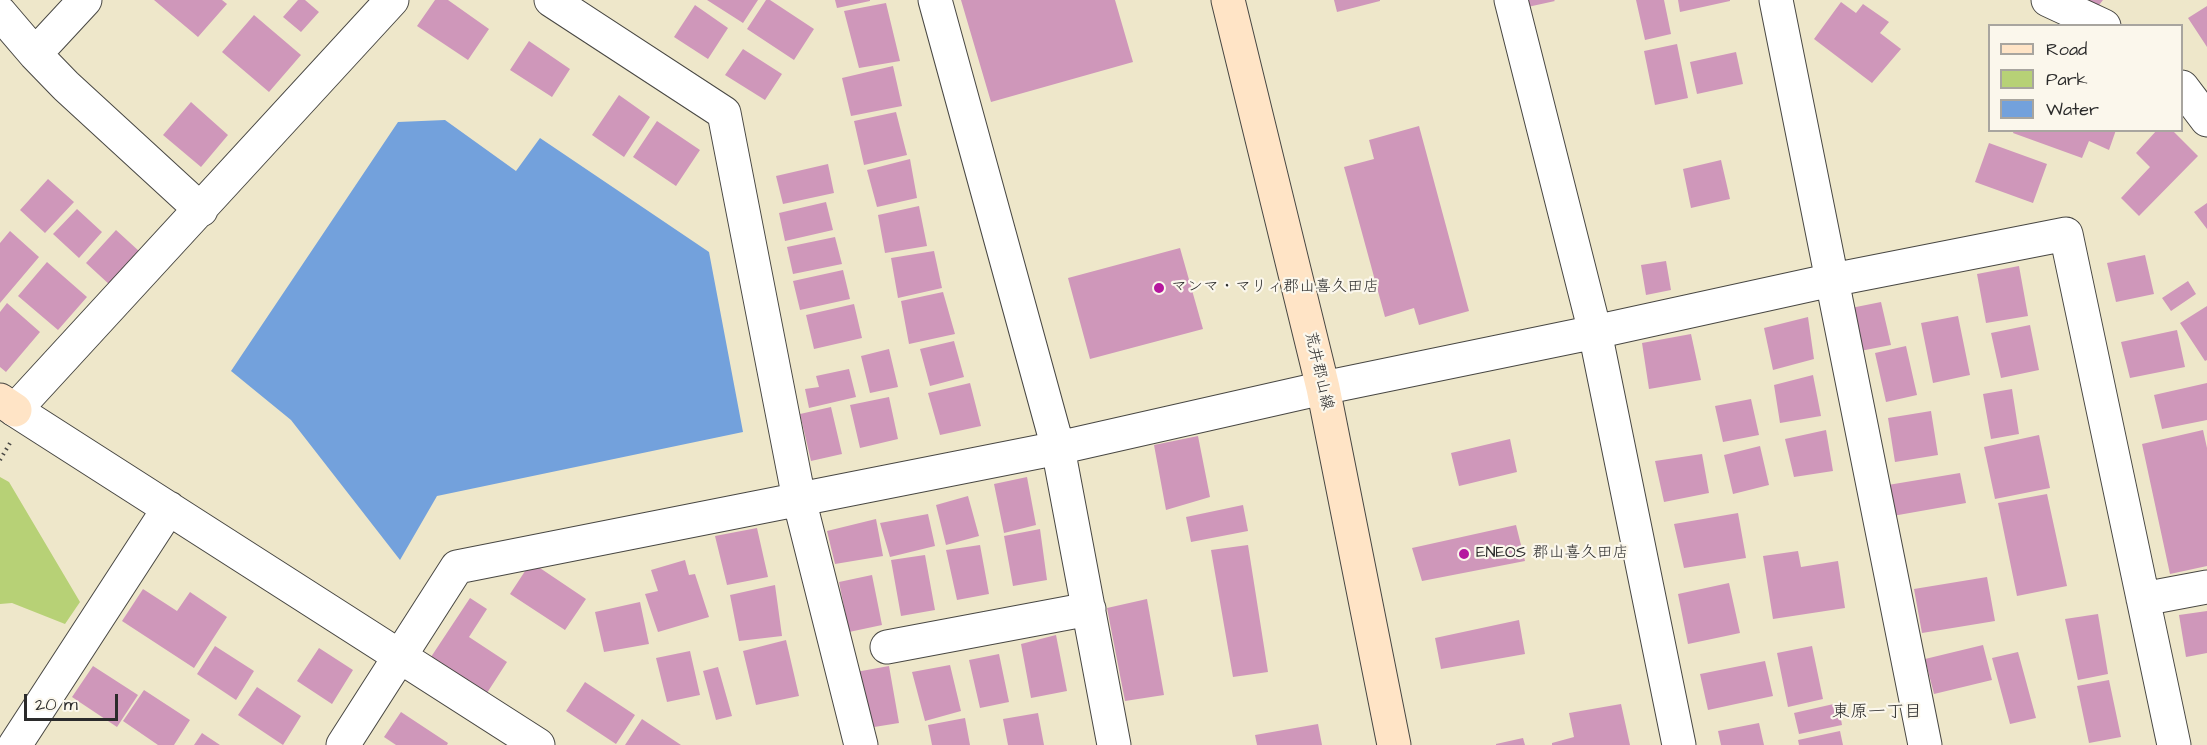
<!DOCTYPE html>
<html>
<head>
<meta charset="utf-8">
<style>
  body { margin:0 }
  #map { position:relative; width:2207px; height:745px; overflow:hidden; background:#eee7ca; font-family:"Architects Daughter",sans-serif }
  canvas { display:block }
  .legend { position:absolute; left:1988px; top:24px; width:195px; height:108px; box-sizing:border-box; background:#fbf7ec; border:2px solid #a8a59f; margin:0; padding:8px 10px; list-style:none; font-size:18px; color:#2b2b2b }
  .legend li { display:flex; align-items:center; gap:12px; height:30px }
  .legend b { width:30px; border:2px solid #a8a59f }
  .scale { position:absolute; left:24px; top:694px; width:94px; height:27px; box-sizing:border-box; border:3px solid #2b2b2b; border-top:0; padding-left:8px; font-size:18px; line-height:21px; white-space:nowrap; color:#2b2b2b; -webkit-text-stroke:4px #fbf7ec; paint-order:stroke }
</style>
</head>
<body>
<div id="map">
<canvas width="2207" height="745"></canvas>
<ul class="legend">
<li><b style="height:8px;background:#ffe4c6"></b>Road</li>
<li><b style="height:16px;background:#b7d176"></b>Park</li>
<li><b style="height:16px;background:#73a1dc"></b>Water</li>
</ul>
<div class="scale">20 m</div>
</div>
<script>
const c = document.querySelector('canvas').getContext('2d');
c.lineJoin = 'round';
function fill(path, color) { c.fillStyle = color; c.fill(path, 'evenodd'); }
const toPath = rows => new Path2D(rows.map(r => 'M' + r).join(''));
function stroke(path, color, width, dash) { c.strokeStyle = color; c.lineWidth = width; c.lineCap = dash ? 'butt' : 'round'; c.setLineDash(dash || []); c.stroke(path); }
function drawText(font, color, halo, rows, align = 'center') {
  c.font = font + ' "Architects Daughter","Klee One",sans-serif'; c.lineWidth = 4.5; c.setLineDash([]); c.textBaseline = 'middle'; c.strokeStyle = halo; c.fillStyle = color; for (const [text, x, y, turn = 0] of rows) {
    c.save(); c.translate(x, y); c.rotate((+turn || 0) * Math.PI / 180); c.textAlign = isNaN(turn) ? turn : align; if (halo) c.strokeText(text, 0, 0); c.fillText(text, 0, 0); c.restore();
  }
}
fill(toPath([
  [0,477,9,482,80,602,65,624,12,603,0,604]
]), '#b7d176');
fill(toPath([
  [445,120,516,171,540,138,709,252,743,432,437,496,400,560,291,420,231,371,398,122]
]), '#73a1dc');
fill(toPath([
  [154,0,222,0,227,4,198,37],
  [298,0,305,0,319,12,301,32,283,17],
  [435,0,448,0,489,29,468,60,417,26],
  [707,0,758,0,743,23],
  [766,0,770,0,814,29,794,60,747,29],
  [835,0,870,0,870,1,837,8],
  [961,0,1115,0,1133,62,991,102],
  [1334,0,1380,0,1380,1,1337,12],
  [1521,0,1554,0,1555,1,1523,8],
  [1636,0,1664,0,1671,34,1645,40],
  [1678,0,1730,0,1730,1,1680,12],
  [2071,0,2103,0,2092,14],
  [1841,2,1856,13,1863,4,1889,22,1880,33,1901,49,1872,83,1814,39],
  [886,3,900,61,859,68,844,11],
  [695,5,728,28,708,59,674,37],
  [2207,6,2207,47,2188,18],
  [254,15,301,55,269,92,222,52],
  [529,41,570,69,552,97,510,70],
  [1677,44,1688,98,1655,105,1644,51],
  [743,49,782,74,765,100,725,75],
  [1736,52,1743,84,1697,94,1690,62],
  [893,66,902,106,851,116,842,78],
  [619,95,650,117,624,157,592,135],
  [191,102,228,135,201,167,163,135],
  [896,112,907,155,864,165,854,121],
  [657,121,700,150,676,186,633,157],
  [1419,126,1469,311,1419,325,1414,308,1385,317,1344,167,1374,159,1369,140],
  [2014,130,2116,130,2109,150,2089,141,2082,158,2013,133],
  [2157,130,2172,130,2198,156,2139,216,2121,198,2150,167,2136,153],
  [1989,143,2047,164,2033,203,1975,182],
  [910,159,917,198,877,207,867,170],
  [1721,160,1730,199,1691,208,1683,169],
  [828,164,834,193,783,204,776,176],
  [48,179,74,202,45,233,20,210],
  [826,202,833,230,785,241,779,213],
  [2207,203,2207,229,2194,212],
  [919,206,927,246,885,253,878,215],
  [77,209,102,232,79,258,53,234],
  [116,230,140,252,110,285,86,263],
  [10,231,39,257,0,303,0,243],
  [835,237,842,264,793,274,787,247],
  [1180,248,1203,329,1090,359,1068,278],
  [934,251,942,288,898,298,891,258],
  [2145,255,2154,294,2116,302,2107,263],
  [1666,261,1671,290,1646,295,1641,265],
  [47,262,87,297,58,330,18,296],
  [2019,266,2028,316,1986,323,1977,274],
  [843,270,850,299,800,310,793,281],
  [2188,281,2196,294,2171,311,2162,298],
  [943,292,955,334,909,344,901,301],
  [1881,302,1891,345,1855,352,1846,309],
  [7,303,40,332,6,372,0,367,0,312],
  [854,304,862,338,814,349,806,315],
  [2207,306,2207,360,2205,361,2180,323],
  [1958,316,1970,375,1933,383,1921,323],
  [1808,317,1814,359,1773,370,1764,328],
  [2030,325,2039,370,2001,378,1991,333],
  [2177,330,2185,367,2130,378,2121,342],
  [1691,334,1701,380,1649,389,1642,343],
  [954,341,964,377,930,386,920,349],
  [1906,346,1917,395,1886,402,1875,353],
  [889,349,898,387,870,393,861,356],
  [849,369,856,397,809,408,805,389,819,387,816,376],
  [1813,375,1821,416,1780,423,1774,385],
  [970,383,981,426,940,435,928,393],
  [2207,383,2207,420,2162,429,2154,395],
  [2012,389,2019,434,1991,439,1983,394],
  [889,397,898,439,860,448,850,405],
  [1751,399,1759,435,1723,442,1715,406],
  [831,407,842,454,811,461,800,414],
  [1931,411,1938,455,1895,462,1888,418],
  [1826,430,1833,471,1794,477,1785,439],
  [2203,430,2207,448,2207,566,2170,574,2142,444],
  [2039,435,2050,488,1995,499,1984,447],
  [1198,436,1210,497,1166,510,1154,445],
  [1510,439,1517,472,1459,486,1451,453],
  [1760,446,1769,485,1733,494,1724,455],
  [1702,454,1709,493,1664,502,1655,461],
  [1960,473,1966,503,1887,517,1882,486],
  [1027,477,1036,525,1004,533,994,484],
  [2047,494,2067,586,2017,596,1998,503],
  [968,496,979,536,946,545,936,505],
  [1243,505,1248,531,1191,542,1186,517],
  [1738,513,1746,558,1684,568,1674,524],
  [928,514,935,546,890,557,880,523],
  [876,519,883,556,835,564,827,531],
  [1516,525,1525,561,1422,581,1412,548],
  [757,528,768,577,727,585,715,536],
  [1040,529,1047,580,1013,586,1004,536],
  [980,545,989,594,957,600,946,550],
  [1248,545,1268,672,1233,677,1211,550],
  [1798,551,1801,567,1838,561,1845,608,1773,619,1763,556],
  [925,555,935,610,901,616,891,560],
  [685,560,689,575,695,574,709,617,658,632,645,594,658,591,651,570],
  [531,562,586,599,565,630,510,594],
  [872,575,882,625,849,632,839,582],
  [1987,577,1995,621,1922,633,1914,589],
  [1729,583,1740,633,1688,644,1678,594],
  [775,585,782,636,739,641,730,595],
  [143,589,177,611,190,592,227,617,194,668,122,621],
  [470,598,487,609,469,637,507,662,485,696,429,660],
  [1147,599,1164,695,1125,701,1107,608],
  [640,602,649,644,604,652,595,612],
  [2207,611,2207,653,2186,657,2179,615],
  [2098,614,2108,674,2078,680,2065,619],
  [1519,620,1525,654,1441,669,1435,638],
  [1056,635,1067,691,1031,698,1021,644],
  [786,640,799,696,756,705,743,651],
  [1983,645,1992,680,1934,694,1925,659],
  [215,646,254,671,236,700,197,674],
  [1812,646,1823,699,1788,707,1777,653],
  [319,648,353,670,332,704,297,681],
  [690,651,700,695,667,702,656,658],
  [2018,652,2036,718,2010,724,1992,658],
  [999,654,1009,702,980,708,969,660],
  [1765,661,1773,696,1708,710,1700,674],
  [950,665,961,711,925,721,912,672],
  [93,666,138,695,117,727,72,697],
  [889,666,899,723,868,728,856,672],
  [718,667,732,716,716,720,703,671],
  [2109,680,2121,737,2089,743,2077,686],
  [585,682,635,715,616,744,566,711],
  [257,687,301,716,283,745,238,715],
  [144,690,190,720,174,745,158,745,123,721],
  [1838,703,1842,725,1799,734,1794,713],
  [1621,704,1630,745,1552,745,1552,743,1574,737,1569,713],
  [401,712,448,743,447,745,396,745,384,737],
  [1038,713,1044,745,1008,745,1003,719],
  [965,718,970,745,932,745,928,725],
  [642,719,681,745,625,745],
  [1759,723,1764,745,1721,745,1718,731],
  [1318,724,1322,745,1257,745,1255,735],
  [1840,731,1843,745,1799,745,1798,740],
  [202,733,220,745,194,745],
  [1523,738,1525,745,1496,745,1496,744]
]), '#cf97ba');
const street = toPath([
  [392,0,15,410,538,745],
  [551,0,724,113,799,499,861,745],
  [935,0,1058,448,1114,745],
  [1511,0,1595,332,1679,745],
  [1776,0,1925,745],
  [2048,0,2104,26],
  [0,13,35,54,66,86,201,210],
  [35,54,85,0],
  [2182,87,2207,120],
  [2143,599,2207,587],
  [887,647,1089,609],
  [15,745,169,508],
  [343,745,457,567,1058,448,1323,388,1595,332,1832,280,2066,234,2174,745]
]);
const secondary = toPath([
  [1228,0,1323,388,1394,745],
  [0,400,15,410]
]);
stroke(street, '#484743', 35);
stroke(secondary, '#484743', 35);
stroke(toPath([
  [0,460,10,443]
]), '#484743', 4, [1.5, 4.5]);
stroke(street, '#fff', 33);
stroke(secondary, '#ffe4c6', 33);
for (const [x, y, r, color] of [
  [1159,288,6,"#b5179e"],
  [1464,554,6,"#b5179e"]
]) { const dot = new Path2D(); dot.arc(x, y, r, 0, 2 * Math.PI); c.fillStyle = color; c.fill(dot); stroke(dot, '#fbf7ec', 2); }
drawText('16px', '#2b2b2b', '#fbf7ec', [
  ["マンマ・マリィ郡山喜久田店",1171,288],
  ["ENEOS 郡山喜久田店",1476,554]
], 'left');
drawText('16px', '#2b2b2b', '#fbf7ec', [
  ["荒井郡山線",1318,371,77]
]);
drawText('18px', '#2b2b2b', '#fbf7ec', [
  ["東原一丁目",1877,713]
]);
</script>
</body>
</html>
